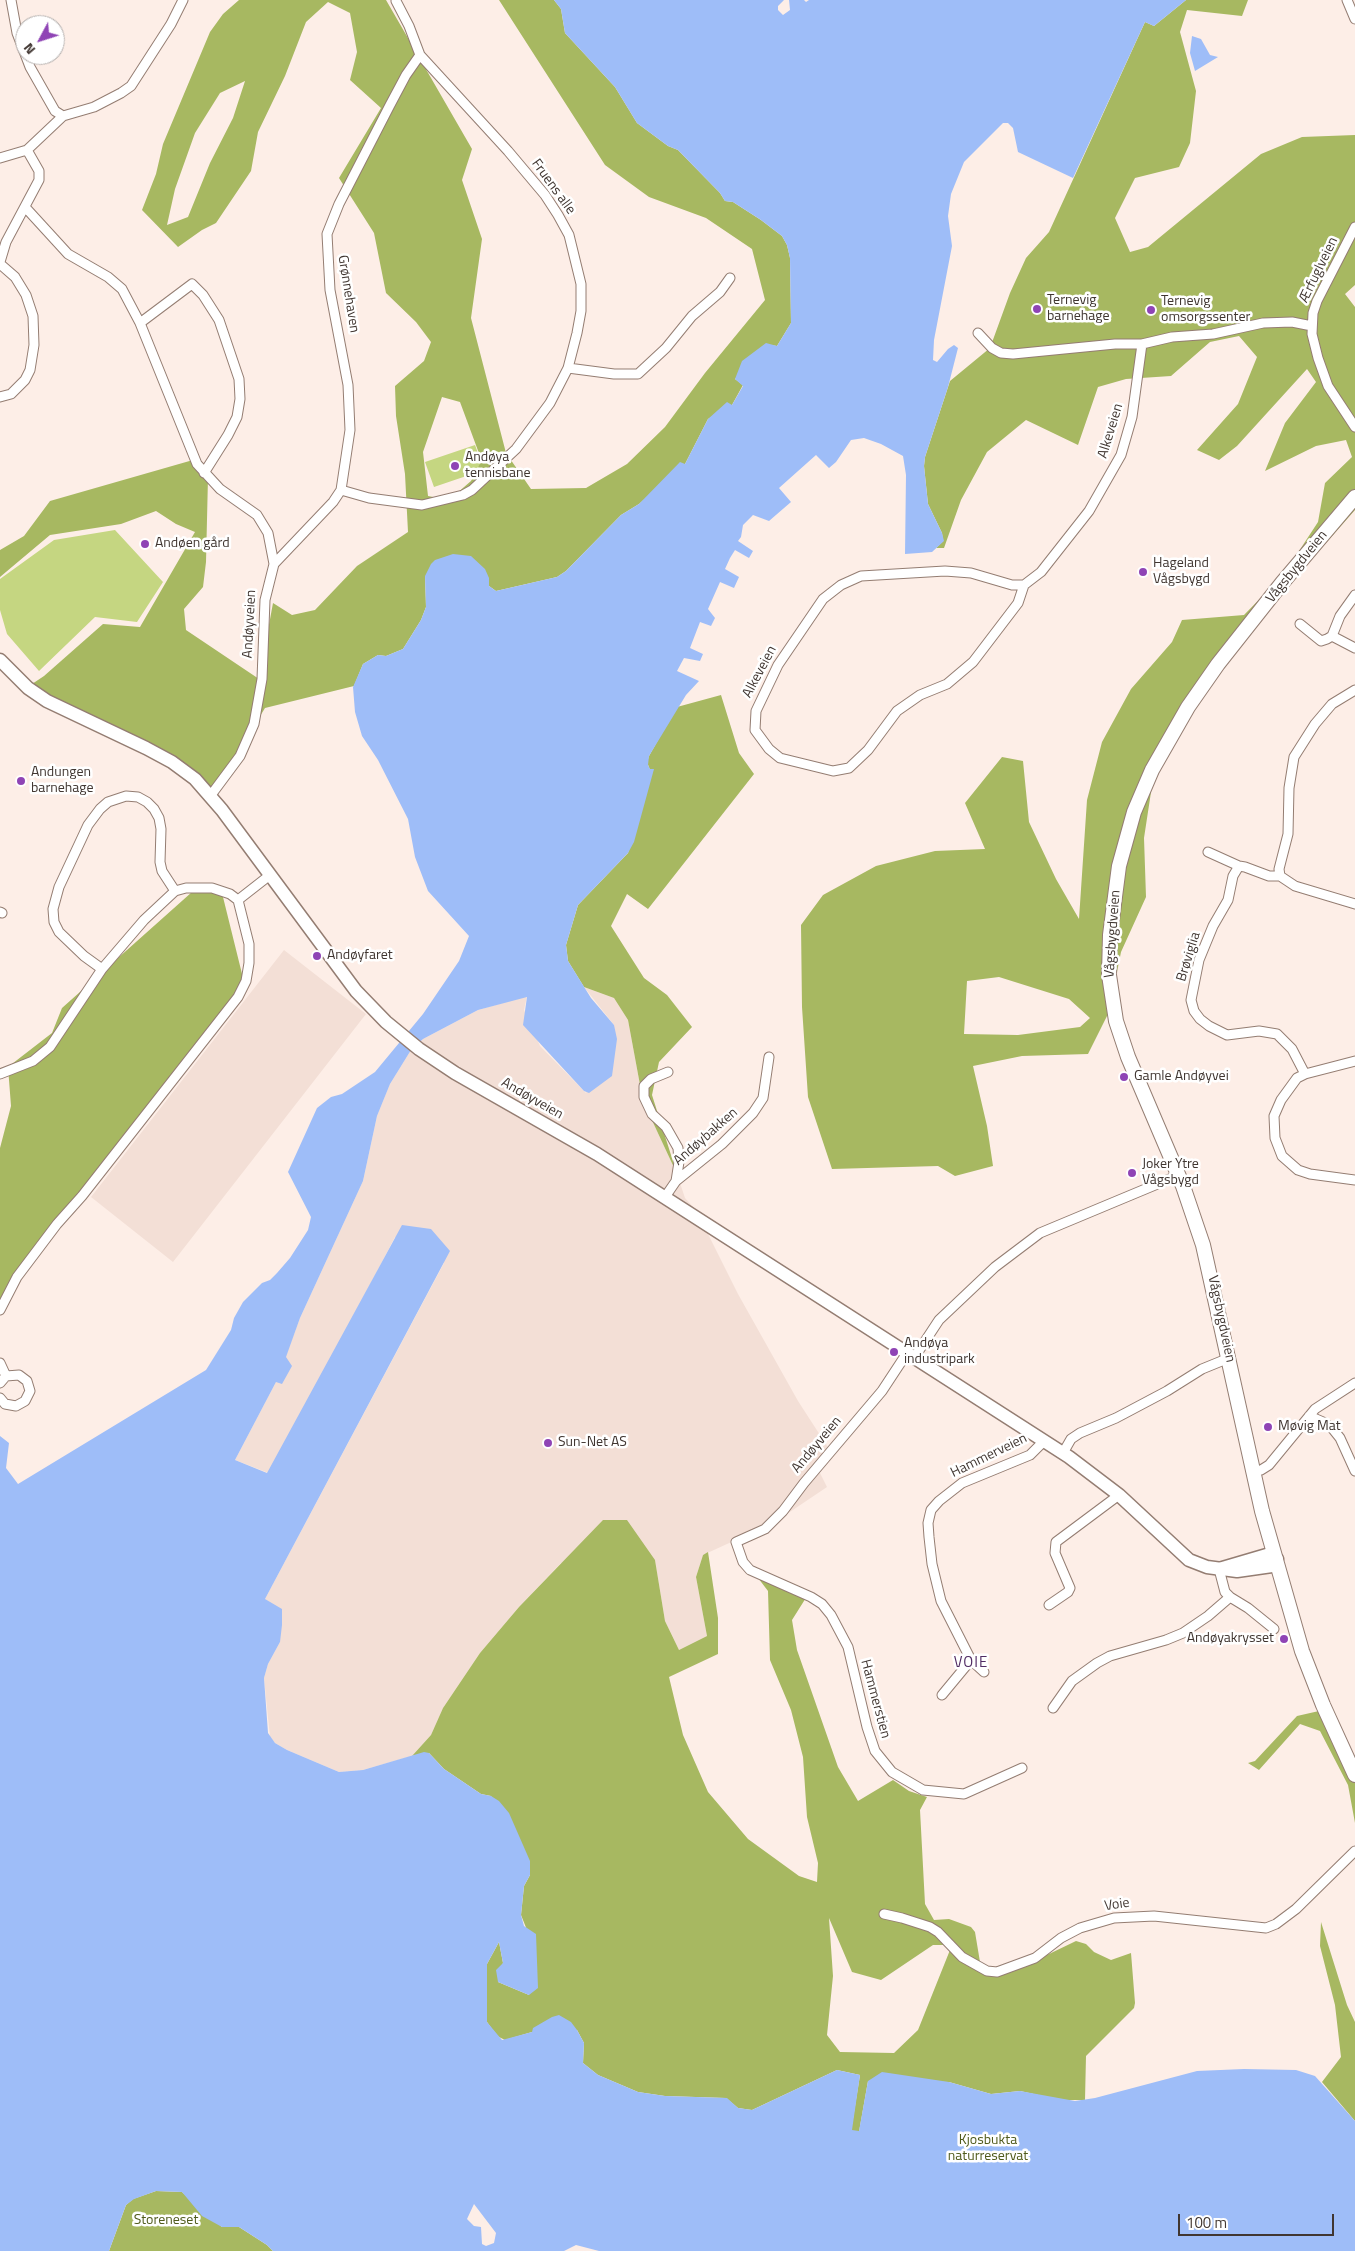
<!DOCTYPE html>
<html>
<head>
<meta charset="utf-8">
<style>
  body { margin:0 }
  #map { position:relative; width:1355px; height:2251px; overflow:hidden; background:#fdeee7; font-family:"Titillium Web",sans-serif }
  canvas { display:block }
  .north { position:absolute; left:15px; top:15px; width:50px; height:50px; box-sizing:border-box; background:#fff; border:1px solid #b3afad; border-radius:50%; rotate:230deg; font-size:14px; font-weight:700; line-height:20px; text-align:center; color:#403631 }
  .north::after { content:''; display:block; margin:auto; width:18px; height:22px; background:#8f44b5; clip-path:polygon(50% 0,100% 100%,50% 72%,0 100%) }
  .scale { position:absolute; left:1178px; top:2214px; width:156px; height:22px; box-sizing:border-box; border:2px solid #403631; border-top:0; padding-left:6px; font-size:15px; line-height:18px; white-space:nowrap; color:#403631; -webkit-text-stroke:4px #fff; paint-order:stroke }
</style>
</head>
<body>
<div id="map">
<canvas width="1355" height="2251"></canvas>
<div class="north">N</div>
<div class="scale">100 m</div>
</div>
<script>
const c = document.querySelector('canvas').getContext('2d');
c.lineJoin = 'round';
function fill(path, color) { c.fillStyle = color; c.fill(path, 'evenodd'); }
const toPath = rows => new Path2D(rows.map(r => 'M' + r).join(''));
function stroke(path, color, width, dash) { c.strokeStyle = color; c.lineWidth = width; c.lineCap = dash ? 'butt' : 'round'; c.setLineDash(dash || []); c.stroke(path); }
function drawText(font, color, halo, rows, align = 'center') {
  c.font = font + ' "Titillium Web",sans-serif'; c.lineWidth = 5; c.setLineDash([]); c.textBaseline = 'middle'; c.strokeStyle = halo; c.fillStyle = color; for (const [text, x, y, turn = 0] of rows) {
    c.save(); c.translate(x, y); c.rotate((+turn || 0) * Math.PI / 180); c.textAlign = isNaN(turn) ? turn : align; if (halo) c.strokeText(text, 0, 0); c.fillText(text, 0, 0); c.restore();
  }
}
fill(toPath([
  [284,950,366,1014,173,1262,91,1197],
  [584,987,614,998,628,1020,643,1101,677,1174,685,1198,696,1210,738,1294,798,1401,831,1452,817,1467,827,1487,775,1522,703,1555,696,1577,707,1636,679,1650,665,1621,655,1560,561,1563,519,1607,480,1653,443,1708,431,1735,412,1756,363,1770,339,1772,287,1750,275,1743,270,1737,264,1678,268,1664,280,1642,265,1599,444,1263,395,1237,271,1474,235,1460,276,1382,300,1318,363,1181,377,1116,390,1084,411,1050,423,1039,478,1010,527,996,524,1010,540,1046,586,1093,614,1025]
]), '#f3dfd6');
fill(toPath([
  [475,445,484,470,434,487,425,462],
  [115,530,163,582,137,622,95,617,39,671,7,634,0,610,0,579,54,540]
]), '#c5d681');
fill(toPath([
  [239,0,386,0,472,149,462,180,482,239,471,318,506,453,531,489,586,488,627,464,665,427,705,373,765,300,752,249,706,218,649,197,605,165,499,0,554,0,561,9,565,33,615,87,637,123,668,146,678,150,720,193,725,201,733,202,761,220,782,236,787,245,790,258,791,323,777,346,769,345,735,379,743,385,732,405,708,419,685,464,639,504,621,515,566,571,557,577,496,591,489,586,489,578,425,576,426,607,421,620,403,649,386,656,378,655,363,664,354,686,265,708,212,796,189,774,26,688,44,676,103,624,140,627,195,532,176,524,156,511,121,524,50,535,0,577,0,550,24,536,50,501,193,460,208,477,206,562,203,587,184,609,186,630,259,679,273,603,292,615,315,610,357,566,408,532,405,474,396,416,395,386,424,361,431,342,416,322,386,293,374,233,339,178,381,108,350,80,357,52,350,13,328,2,306,22,285,76,258,132,251,171,216,223,202,230,178,247,142,210,156,174,163,144,210,32,223,14],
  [245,81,233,118,210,163,188,217,167,225,175,189,195,133,220,93],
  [442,397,460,402,480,456,483,458,471,481,449,500,428,496,423,452],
  [1186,0,1248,0,1242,16,1187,10,1180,32,1196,91,1190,143,1179,167,1135,178,1115,218,1130,252,1148,247,1261,154,1302,137,1355,135,1355,285,1345,294,1355,307,1355,510,1253,626,1182,724,1153,779,1144,838,1146,897,1121,952,1109,1012,1088,1054,1022,1056,973,1066,987,1126,993,1166,955,1176,938,1166,832,1169,808,1097,802,1007,801,925,823,895,876,866,935,851,985,849,965,803,1002,757,1023,761,1029,822,1056,879,1079,919,1087,800,1102,742,1131,689,1172,642,1182,620,1244,615,1284,574,1318,522,1325,483,1352,457,1346,440,1316,446,1265,471,1285,423,1316,382,1307,369,1237,446,1219,460,1197,450,1238,404,1257,357,1239,336,1210,342,1171,376,1126,379,1098,387,1078,445,1026,420,987,452,961,500,944,548,936,548,943,541,942,533,928,504,924,466,925,457,950,381,990,348,1010,293,1026,258,1049,232,1145,22,1154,26],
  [999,977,1069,999,1090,1018,1080,1027,1018,1035,964,1034,967,981],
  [721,695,739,753,754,774,648,909,627,894,611,926,644,978,667,995,692,1027,659,1062,652,1095,677,1174,643,1101,628,1020,614,998,584,987,568,961,566,945,578,905,628,853,650,770,647,762,649,756,672,715,677,707],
  [214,890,222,893,244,982,234,1010,137,1133,90,1182,31,1260,0,1312,0,1148,11,1106,8,1067,52,1033,62,1008,192,892],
  [603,1520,627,1520,655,1560,665,1621,679,1650,707,1636,696,1577,703,1555,708,1552,718,1618,718,1654,669,1677,683,1735,708,1792,748,1839,799,1876,817,1882,818,1863,807,1817,803,1757,791,1710,770,1660,768,1591,752,1570,809,1593,792,1620,797,1650,838,1767,858,1801,893,1780,909,1791,927,1797,920,1810,925,1904,934,1920,949,1919,971,1927,975,1932,980,1962,977,1966,997,1972,1049,1954,1076,1941,1086,1944,1094,1952,1111,1960,1131,1953,1135,2003,1134,2008,1086,2056,1085,2100,1061,2100,1020,2091,991,2094,949,2082,868,2081,859,2132,851,2131,860,2075,837,2070,752,2110,738,2108,726,2098,665,2096,638,2092,598,2075,583,2063,584,2043,577,2030,532,2032,505,2040,497,2036,487,2022,487,1964,499,1942,503,1963,498,1982,529,1995,527,1930,521,1915,524,1886,530,1875,491,1796,481,1794,444,1769,429,1753,412,1756,431,1735,443,1708,480,1653,519,1607],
  [829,1918,852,1972,881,1980,933,1945,952,1945,918,2030,894,2053,840,2052,827,2035,833,1976],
  [1319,1711,1355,1778,1355,1823,1348,1785,1320,1731,1300,1724,1259,1770,1248,1763,1255,1761,1297,1716],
  [1321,1922,1347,2005,1355,2022,1355,2121,1322,2082,1341,2057,1335,2005,1320,1946],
  [156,2191,182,2192,222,2227,239,2227,267,2245,273,2251,109,2251,126,2205,133,2199]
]), '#a7b861');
fill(toPath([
  [554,0,784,0,778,6,778,10,783,15,790,10,789,0,804,0,806,2,809,0,1186,0,1154,26,1145,22,1073,178,1018,152,1013,128,1008,123,1003,123,964,162,951,194,948,216,952,246,934,340,933,360,937,362,948,349,954,345,958,348,948,387,925,457,924,466,928,504,942,533,944,541,932,552,905,554,906,475,903,456,881,444,864,438,851,440,836,462,829,468,816,455,779,488,791,502,769,521,753,515,743,525,741,537,738,541,753,551,749,558,735,550,730,558,725,569,739,577,734,588,720,582,708,609,715,618,711,626,700,622,690,648,703,654,700,661,684,658,677,671,699,681,686,695,649,756,648,765,650,769,654,769,634,842,628,853,578,905,566,945,568,961,591,998,614,1025,617,1039,612,1076,589,1093,584,1091,523,1025,527,997,478,1010,423,1039,411,1050,390,1084,377,1116,363,1181,300,1318,286,1357,292,1366,282,1384,276,1382,235,1460,267,1473,402,1225,431,1229,450,1251,265,1599,282,1609,282,1625,280,1642,268,1664,264,1678,268,1733,275,1743,287,1750,339,1772,363,1770,424,1752,429,1753,444,1769,481,1794,491,1796,499,1801,509,1813,530,1861,530,1875,524,1886,521,1915,524,1926,536,1934,538,1988,529,1995,498,1982,496,1970,503,1963,499,1942,487,1964,487,2022,502,2040,532,2032,533,2028,552,2017,559,2015,571,2022,577,2030,584,2043,583,2063,598,2075,638,2092,665,2096,727,2098,738,2108,752,2110,837,2070,860,2075,852,2130,859,2131,868,2081,882,2072,949,2082,991,2094,1020,2091,1075,2101,1095,2098,1197,2071,1244,2069,1296,2070,1315,2076,1355,2121,1355,2251,599,2251,576,2245,564,2251,273,2251,267,2245,239,2227,222,2227,202,2216,182,2192,156,2191,134,2199,126,2205,109,2251,0,2251,0,1436,9,1443,6,1468,18,1484,206,1370,231,1330,234,1318,243,1302,262,1283,270,1280,277,1273,290,1258,308,1230,311,1217,288,1172,317,1108,331,1097,342,1094,375,1072,423,1014,459,961,469,936,428,891,415,857,408,819,378,760,362,736,355,712,353,687,363,664,378,655,386,656,403,649,421,620,426,607,425,576,431,564,435,560,453,554,471,556,485,569,489,578,489,586,496,591,557,577,566,571,621,515,639,504,680,462,685,464,708,419,727,402,732,405,743,386,735,379,742,361,766,343,777,346,791,323,790,258,787,245,782,236,761,220,733,202,725,201,720,193,678,150,668,146,637,123,615,87,565,33,561,9],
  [474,2204,496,2233,494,2243,486,2246,482,2244,481,2227,474,2226,467,2219],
  [1192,36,1201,39,1210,55,1218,57,1195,71,1190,53]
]), '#9ebdf8');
const street = toPath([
  [11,0,17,33,30,67,55,111,63,116],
  [1347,0,1355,19],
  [27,150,63,116,94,107,121,93,131,86,171,24,183,0],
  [0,158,27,150,39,171,39,180,6,242,0,262],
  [25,207,68,254,108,277,122,289,140,323,197,464,220,489,257,515,268,533,274,564,265,600,262,679,254,724,240,756,211,795],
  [1355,227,1317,301,1313,313,1312,334,1318,358,1328,386,1355,427],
  [0,264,15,277,26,295,33,316,34,345,30,370,25,380,11,394,0,397],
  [140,323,192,284,203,295,219,320,239,379,240,399,237,417,228,435,204,473],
  [978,333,992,348,1001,353,1013,354,1115,344,1142,344,1172,337,1213,334,1263,323,1292,322,1312,326],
  [568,368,614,374,638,374,666,348,692,316,720,292,730,278],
  [341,490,369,498,422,505,463,495,472,490,516,449,550,403,568,368,577,333,581,311,581,284,569,235,558,215,545,195,508,151,420,55],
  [274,564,333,502,341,490,350,430,348,385,330,290,327,234,339,204,390,105,406,75,420,55,409,26,396,1],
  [1024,585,1018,603,973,662,947,684,920,695,897,711,868,750,849,768,833,771,780,758,769,749,755,730,756,711,778,665,823,599,841,585,861,576,945,571,971,573,1012,585,1024,585,1041,572,1089,511,1121,455,1132,417,1142,344],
  [1300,624,1321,641,1327,639,1332,636,1340,616,1355,595],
  [1332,636,1355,648],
  [1208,852,1239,866],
  [1280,876,1279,869,1288,834,1289,788,1294,757,1315,724,1332,704,1355,690],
  [0,912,2,913],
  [102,969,84,956,59,932,54,922,53,909,59,887,88,825,100,809,108,802,126,796,138,797,147,802,154,809,159,818,161,829,160,862,162,871,175,891],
  [1355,1061,1305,1074,1297,1078,1281,1100,1274,1116,1275,1138,1282,1156,1298,1170,1310,1174,1355,1180],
  [668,1072,651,1079,644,1086,644,1097,652,1114,666,1127,678,1148,679,1162,676,1181],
  [0,1074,33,1061,50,1047,102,969,144,920,175,891,186,888,212,888,230,894,238,900,270,875],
  [1305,1074,1292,1049,1277,1034,1259,1031,1227,1035,1209,1026,1200,1019,1194,1011,1191,1000,1199,960,1213,926,1228,900,1233,876,1239,866,1245,867,1269,876,1280,876,1295,886,1355,904],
  [665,1197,676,1181,722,1144,753,1113,763,1098,769,1057],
  [0,1310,17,1277,57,1224,82,1196,238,997,246,981,249,963,249,944,238,900],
  [907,1353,882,1391,804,1483,783,1511,765,1529,736,1542,743,1562,750,1570,811,1597,822,1604,831,1615,848,1647,867,1727,875,1751,892,1772,923,1790,964,1794,1022,1768],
  [914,1358,939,1320,995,1267,1040,1233,1179,1175],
  [0,1363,6,1376],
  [0,1383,6,1376,19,1375,27,1381,30,1391,25,1401,16,1406,5,1404,0,1398],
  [1309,1416,1323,1422,1332,1428,1340,1438,1355,1471],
  [1063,1453,1071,1439,1080,1433,1116,1418,1167,1391,1202,1369,1229,1358],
  [1254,1471,1261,1470,1269,1465,1315,1409,1355,1383],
  [1230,1597,1248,1608,1274,1629],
  [1049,1605,1068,1592,1070,1588,1055,1553,1056,1542,1119,1495],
  [984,1672,971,1660,941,1601,932,1564,929,1537,928,1523,931,1510,939,1501,962,1483,1030,1455,1044,1441],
  [942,1695,971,1660],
  [1053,1708,1072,1681,1097,1663,1110,1656,1166,1640,1183,1633,1208,1616,1230,1597,1225,1592,1219,1569],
  [884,1914,902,1918,930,1927,938,1932,962,1957,987,1971,997,1972,1035,1958,1061,1938,1080,1928,1114,1918,1154,1916,1266,1928,1276,1924,1296,1909,1355,1851]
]);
const secondary = toPath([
  [0,660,28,688,47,701,146,748,172,762,195,779,222,810,356,991,386,1022,419,1049,455,1073,597,1154,1069,1457,1119,1495,1189,1560,1207,1567,1237,1571,1272,1566,1277,1559,1270,1554,1219,1569]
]);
const primary = toPath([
  [1355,497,1282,583,1218,664,1188,707,1152,770,1134,812,1119,866,1110,935,1109,975,1116,1021,1128,1057,1183,1186,1203,1245,1262,1511,1302,1651,1323,1705,1355,1775]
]);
stroke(street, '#947d72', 11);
stroke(secondary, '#947d72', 15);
stroke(primary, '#947d72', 16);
stroke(street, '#fff', 9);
stroke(secondary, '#fff', 12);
stroke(primary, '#fff', 14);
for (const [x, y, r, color] of [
  [1037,309,5,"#8f44b5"],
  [1151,310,5,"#8f44b5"],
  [455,466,5,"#8f44b5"],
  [145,544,5,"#8f44b5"],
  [1143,572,5,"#8f44b5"],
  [21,781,5,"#8f44b5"],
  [317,956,5,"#8f44b5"],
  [1124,1077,5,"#8f44b5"],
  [1132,1173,5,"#8f44b5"],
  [894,1352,5,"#8f44b5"],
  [1268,1427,5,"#8f44b5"],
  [548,1443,5,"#8f44b5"],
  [1284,1639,5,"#8f44b5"]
]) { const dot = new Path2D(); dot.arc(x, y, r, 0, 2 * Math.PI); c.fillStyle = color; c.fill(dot); stroke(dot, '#fff', 2); }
drawText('14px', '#403631', '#fff', [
  ["Fruens alle",553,187,54],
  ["Ærfuglveien",1319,270,-64],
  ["Grønnehaven",348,294,81],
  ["Alkeveien",1111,431,-73],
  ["Vågsbygdveien",1297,567,-51],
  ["Andøyveien",250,624,-87],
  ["Alkeveien",760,672,-62],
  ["Vågsbygdveien",1113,934,-86],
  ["Brøviglia",1189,957,-73],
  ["Andøyveien",532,1099,30],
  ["Andøybakken",706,1137,-41],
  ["Vågsbygdveien",1221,1319,78],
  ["Andøyveien",817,1445,-50],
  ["Hammerveien",989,1456,-26],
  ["Hammerstien",875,1699,75],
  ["Voie",1117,1905,-8]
]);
drawText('14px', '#403631', '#fff', [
  ["Ternevig",1047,301],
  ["barnehage",1047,317],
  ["Ternevig",1161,302],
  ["omsorgssenter",1161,318],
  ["Andøya",465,458],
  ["tennisbane",465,474],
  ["Andøen gård",155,544],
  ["Hageland",1153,564],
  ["Vågsbygd",1153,580],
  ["Andungen",31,773],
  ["barnehage",31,789],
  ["Andøyfaret",327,956],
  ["Gamle Andøyvei",1134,1077],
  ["Joker Ytre",1142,1165],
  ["Vågsbygd",1142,1181],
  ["Andøya",904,1344],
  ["industripark",904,1360],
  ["Møvig Mat",1278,1427],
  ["Sun-Net AS",558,1443],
  ["Andøyakrysset",1274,1639,"right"]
], 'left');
drawText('14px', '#505b1c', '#fff', [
  ["Kjosbukta",988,2141],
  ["naturreservat",988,2157],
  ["Storeneset",166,2221]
]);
c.letterSpacing = '1px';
drawText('15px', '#502b63', '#fff', [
  ["VOIE",971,1663]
]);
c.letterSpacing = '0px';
</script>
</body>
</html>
